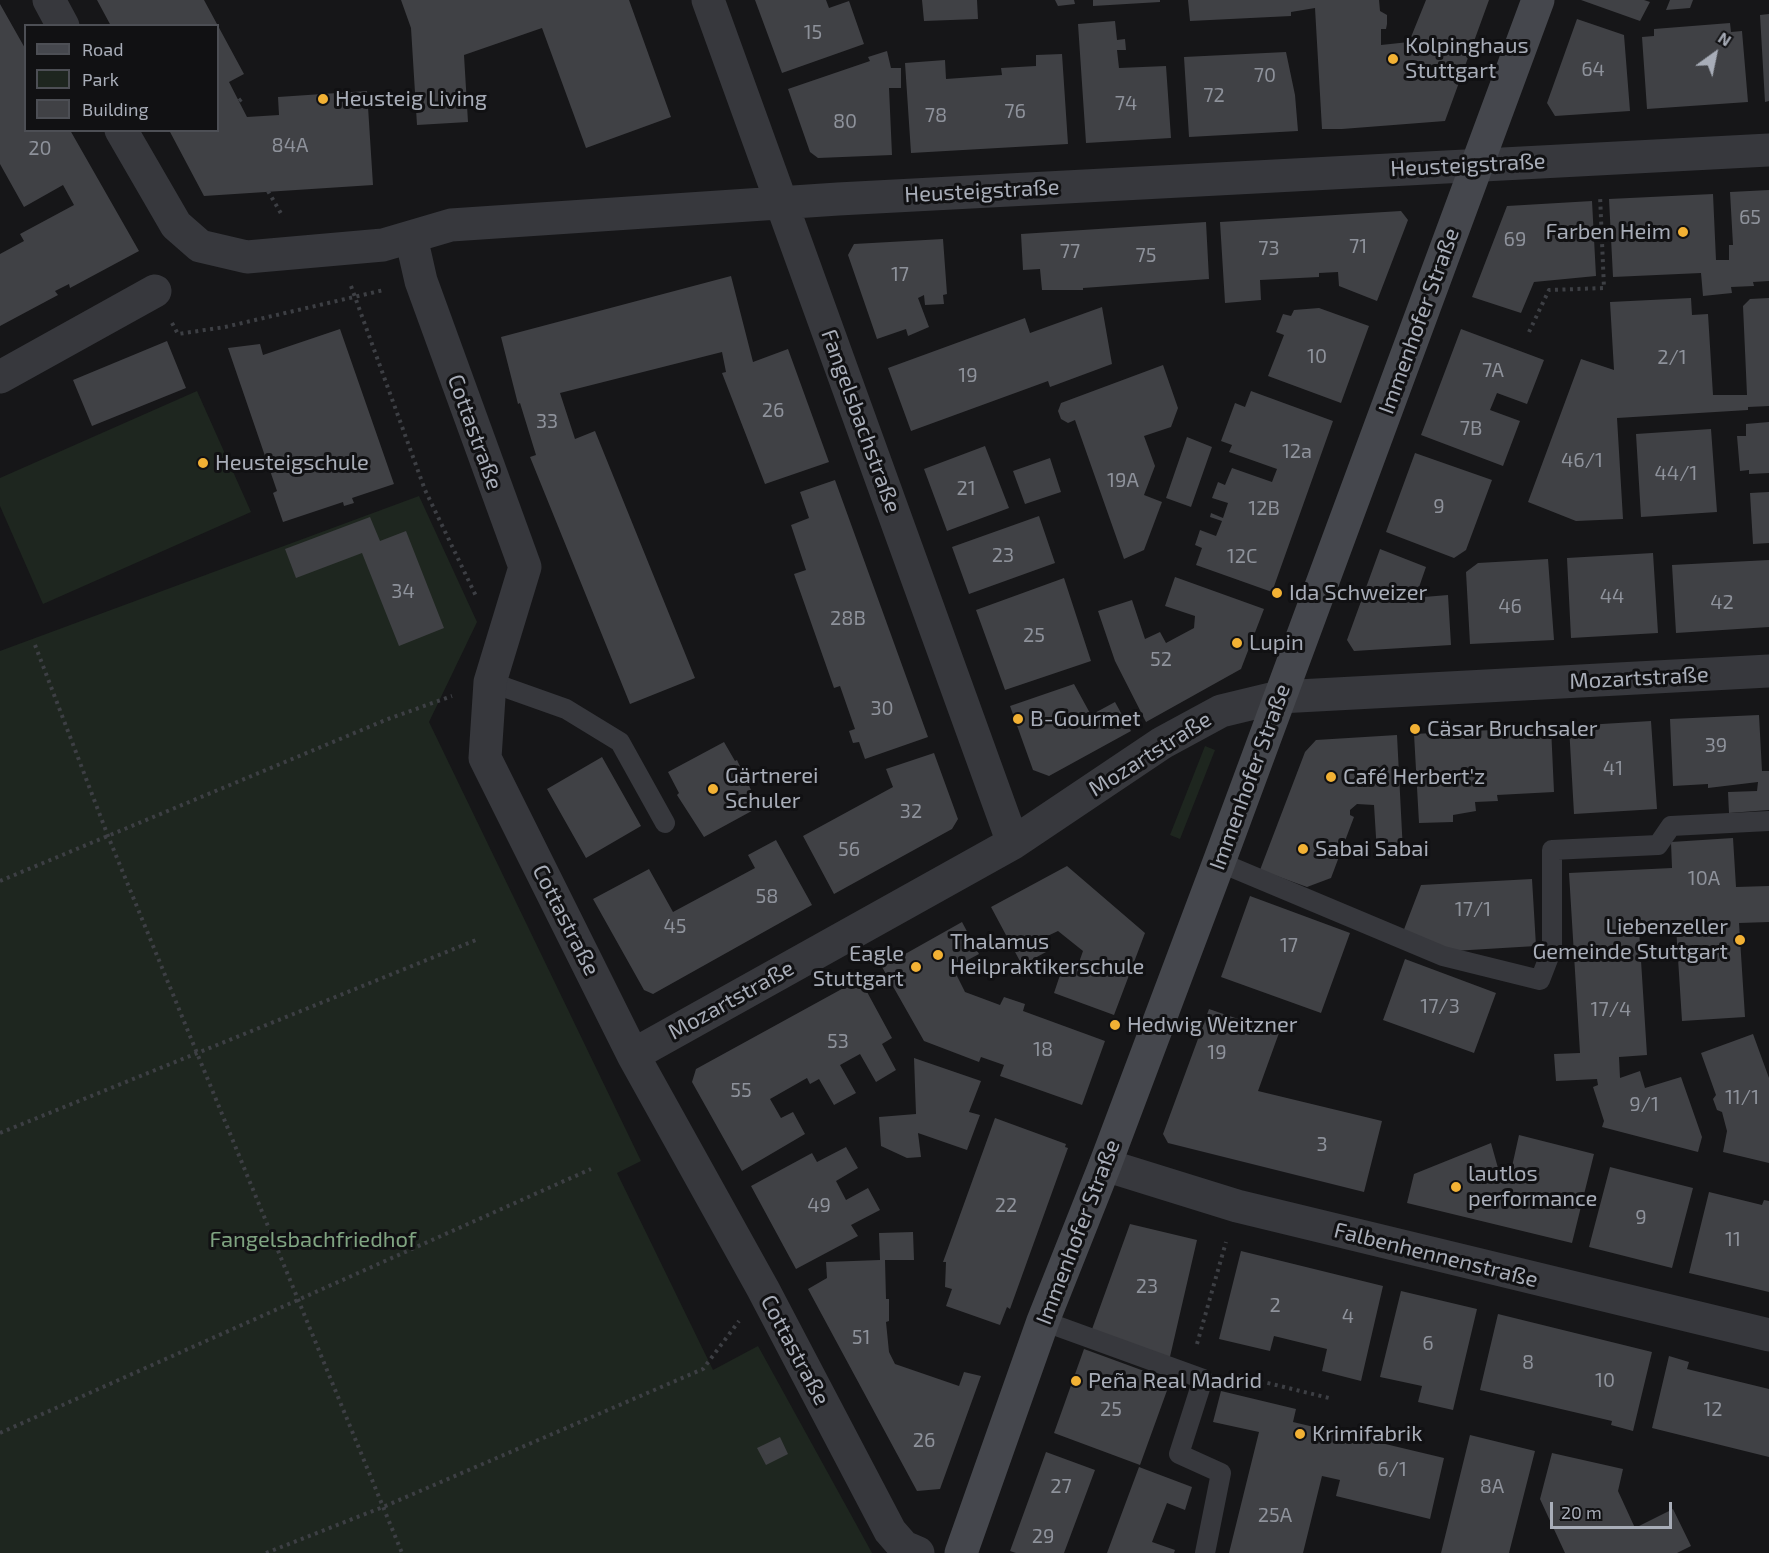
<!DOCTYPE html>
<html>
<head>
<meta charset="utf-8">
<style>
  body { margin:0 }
  #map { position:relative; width:1769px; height:1553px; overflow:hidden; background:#161618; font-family:"Exo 2",sans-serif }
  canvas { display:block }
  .legend { position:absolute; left:24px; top:24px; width:195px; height:108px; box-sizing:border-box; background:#111113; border:2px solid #4d4f55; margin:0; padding:8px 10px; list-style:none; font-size:18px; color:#a8adb8 }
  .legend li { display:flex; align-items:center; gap:12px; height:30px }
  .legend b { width:30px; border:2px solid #4d4f55 }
  .north { position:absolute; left:1685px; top:24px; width:60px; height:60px; -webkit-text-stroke:4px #111113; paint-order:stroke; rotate:33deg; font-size:16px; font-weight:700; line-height:24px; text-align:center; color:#a8adb8 }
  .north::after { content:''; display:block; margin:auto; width:21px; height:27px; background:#a8adb8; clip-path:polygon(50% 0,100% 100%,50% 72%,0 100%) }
  .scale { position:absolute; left:1550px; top:1502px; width:122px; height:27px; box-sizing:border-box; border:3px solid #a8adb8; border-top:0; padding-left:8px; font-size:18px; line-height:21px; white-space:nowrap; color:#a8adb8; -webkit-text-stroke:4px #111113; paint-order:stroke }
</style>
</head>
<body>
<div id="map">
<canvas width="1769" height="1553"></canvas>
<ul class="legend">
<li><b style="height:8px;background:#45474d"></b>Road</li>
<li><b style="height:16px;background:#1e261f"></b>Park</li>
<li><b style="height:16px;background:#404145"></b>Building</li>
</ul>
<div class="north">N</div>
<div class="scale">20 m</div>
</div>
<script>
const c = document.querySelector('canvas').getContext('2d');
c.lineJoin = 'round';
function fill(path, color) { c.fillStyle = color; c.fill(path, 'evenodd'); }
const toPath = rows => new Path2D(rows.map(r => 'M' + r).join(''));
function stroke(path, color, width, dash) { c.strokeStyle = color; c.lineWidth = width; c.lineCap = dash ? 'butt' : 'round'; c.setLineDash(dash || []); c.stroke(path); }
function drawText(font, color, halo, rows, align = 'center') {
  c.font = font + ' "Exo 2",sans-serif'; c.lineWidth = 6; c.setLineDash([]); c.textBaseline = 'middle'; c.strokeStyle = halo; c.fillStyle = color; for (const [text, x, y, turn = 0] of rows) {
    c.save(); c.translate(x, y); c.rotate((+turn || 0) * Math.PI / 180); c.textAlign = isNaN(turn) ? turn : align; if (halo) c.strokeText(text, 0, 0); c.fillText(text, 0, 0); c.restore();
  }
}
fill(toPath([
  [197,391,251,512,43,604,0,506,0,478],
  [419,496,477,622,429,722,641,1161,617,1173,713,1370,758,1346,872,1553,0,1553,0,651],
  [1205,746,1215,750,1180,839,1170,835]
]), '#1e261f');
fill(toPath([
  [97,0,204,0,244,74,229,82,247,117,279,115,278,97,367,91,373,185,204,196,169,130,218,130,218,26,111,26],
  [401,0,629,0,671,117,586,148,542,28,464,55,468,122,417,125,411,28],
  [755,0,826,0,829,8,849,1,864,44,782,73],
  [922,0,977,0,978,19,924,21],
  [1055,0,1074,0,1075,4,1058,6],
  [1093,0,1160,0,1160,2,1093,6],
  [1188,0,1379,0,1380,11,1387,15,1387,24,1386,29,1381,29,1381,45,1409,42,1426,0,1489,0,1445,121,1342,129,1322,129,1315,8,1291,12,1291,16,1190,21],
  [1581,0,1644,0,1650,2,1640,21],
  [1670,0,1693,0,1690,8,1666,10],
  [0,4,26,50,26,130,70,130,139,251,70,288,69,284,55,291,58,295,0,326,0,254,24,241,20,234,74,205,63,185,24,207,0,164],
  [1769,14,1769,101,1765,102,1760,15],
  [1577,19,1624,35,1630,111,1555,116,1547,103],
  [1115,21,1117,40,1125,39,1126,50,1117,50,1119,68,1166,66,1171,138,1086,143,1078,24],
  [1730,23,1731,32,1742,31,1748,102,1647,109,1642,37,1654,36,1654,29],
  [887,51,891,68,901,68,901,88,889,88,892,155,818,158,810,152,788,89,870,61,868,57],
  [1286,52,1295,95,1298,131,1189,137,1184,57],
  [1062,54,1068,144,911,153,905,63,945,60,946,79,1002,75,1001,68,1036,66,1036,55],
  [1769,190,1769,281,1753,282,1754,286,1731,287,1732,293,1703,296,1701,273,1613,277,1609,199,1713,194,1716,260,1729,260,1729,245,1733,245,1730,192],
  [1592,201,1596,276,1534,282,1521,313,1472,297,1507,206],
  [1401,211,1408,220,1377,301,1339,286,1338,272,1319,273,1319,277,1260,280,1261,300,1225,303,1220,222],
  [1206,222,1209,279,1083,288,1083,290,1042,290,1040,269,1023,270,1021,234],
  [943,239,947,294,943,295,944,304,925,305,924,295,918,298,929,327,908,336,906,329,877,339,848,255,854,244],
  [731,276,753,362,788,349,829,462,765,484,722,373,726,372,722,352,560,393,575,439,595,431,695,678,630,704,530,457,536,455,520,403,518,404,501,337],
  [1691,298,1692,315,1708,314,1713,395,1747,395,1743,306,1750,299,1769,298,1769,406,1748,407,1748,410,1617,418,1623,519,1576,521,1528,502,1581,359,1614,370,1610,302],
  [1102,307,1112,364,1050,387,1048,381,911,431,888,368,1025,318,1030,333],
  [1319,308,1369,326,1341,403,1268,376,1284,335,1276,332,1283,314,1291,316,1294,310],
  [340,329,394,484,352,498,354,503,344,506,343,502,283,522,273,493,277,491,228,348,260,344,263,355],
  [1461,329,1544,360,1527,404,1497,393,1490,410,1520,421,1503,466,1421,435],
  [167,341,186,388,92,426,73,380],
  [1163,365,1178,408,1171,427,1144,436,1155,466,1144,495,1162,502,1144,550,1124,559,1075,420,1068,423,1061,419,1058,411,1061,403],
  [1251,391,1333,421,1272,592,1196,565,1202,548,1195,545,1200,530,1216,536,1222,521,1210,517,1211,513,1223,518,1228,503,1212,498,1218,482,1225,485,1232,468,1272,482,1277,469,1229,452,1232,445,1221,441,1235,403,1245,407],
  [1769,422,1769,473,1749,474,1749,470,1740,471,1737,436,1746,436,1746,424],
  [1711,429,1717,512,1641,517,1636,434],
  [1187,437,1212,447,1191,507,1166,498],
  [985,446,1009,508,947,531,924,469],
  [1415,453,1492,480,1466,550,1454,558,1386,532],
  [1050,458,1061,492,1025,504,1013,471],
  [835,480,928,737,865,759,859,742,853,743,849,731,855,729,840,686,834,688,794,574,806,570,791,525,809,518,800,492],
  [1769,492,1769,543,1753,544,1750,493],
  [1039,516,1055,563,969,594,952,547],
  [370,517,380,541,406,531,444,628,399,646,362,553,296,578,285,549],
  [1380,549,1426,567,1418,590,1424,597,1448,595,1451,645,1354,651,1347,640],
  [1653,553,1658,633,1571,638,1567,558],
  [1548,559,1554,640,1470,644,1466,572,1478,563],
  [1769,560,1769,627,1676,633,1672,565],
  [1175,577,1264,609,1241,669,1146,722,1115,661,1098,611,1132,600,1145,639,1160,632,1166,643,1194,628,1195,616,1165,606],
  [1064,578,1091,661,1005,690,976,610],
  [1074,684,1091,715,1115,702,1131,731,1049,776,1033,770,1010,706],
  [1759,715,1762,771,1769,771,1769,810,1729,813,1728,792,1757,791,1758,782,1708,788,1708,784,1673,786,1670,719],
  [1651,721,1657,809,1574,814,1569,726],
  [1551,727,1554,792,1497,795,1498,801,1475,802,1476,811,1453,815,1453,822,1419,823,1414,734],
  [1397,735,1403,852,1377,853,1374,805,1357,804,1350,810,1350,815,1354,817,1331,878,1307,887,1260,870,1305,752,1316,740],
  [724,742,735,761,737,760,759,807,704,837,677,795,679,793,668,772],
  [934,753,958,819,952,829,834,894,803,836,893,787,886,769],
  [602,757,641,826,586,858,547,789],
  [1733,838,1736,887,1769,886,1769,922,1739,923,1745,1017,1682,1021,1676,927,1639,929,1647,1055,1619,1057,1620,1078,1640,1071,1645,1088,1681,1077,1702,1137,1698,1152,1602,1127,1604,1121,1593,1087,1598,1085,1597,1079,1556,1081,1554,1054,1580,1053,1569,873,1672,868,1671,842],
  [776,840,812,905,653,994,644,990,593,899,649,869,673,912,755,868,748,855],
  [1067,866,1145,933,1114,1015,1054,993,1063,966,1076,971,1083,951,1058,931,1039,940,1046,952,1022,965,991,907],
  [1532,879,1536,946,1453,951,1403,932,1421,885],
  [1250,896,1350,933,1321,1013,1221,977],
  [962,922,979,954,953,968,965,992,1000,1005,1004,997,1025,1004,1023,1011,1105,1041,1082,1105,1000,1076,1004,1065,981,1057,979,1062,924,1041,882,967],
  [1405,959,1496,993,1474,1053,1383,1020],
  [860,979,892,1038,882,1044,896,1070,876,1082,860,1054,840,1065,856,1093,834,1105,819,1079,810,1084,807,1078,770,1099,781,1118,793,1112,805,1134,742,1171,692,1082,696,1069],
  [1209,1009,1279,1033,1258,1091,1382,1121,1364,1192,1168,1143,1163,1134],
  [1753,1034,1769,1078,1769,1163,1723,1152,1727,1131,1722,1112,1717,1110,1713,1099,1716,1095,1701,1053],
  [914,1058,981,1081,969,1112,980,1115,967,1150,918,1133,921,1157,907,1158,881,1146,879,1117,916,1114],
  [995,1118,1066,1144,1065,1147,1068,1148,1010,1309,1007,1307,1000,1325,946,1306,952,1289,945,1287,946,1262,943,1262],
  [1519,1135,1594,1154,1572,1243,1407,1203,1414,1174,1491,1143,1498,1168,1511,1171],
  [846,1147,858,1168,836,1181,846,1200,868,1188,880,1210,851,1225,858,1236,796,1269,751,1186,812,1153,817,1162],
  [1610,1167,1693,1188,1672,1268,1589,1247],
  [1709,1192,1762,1205,1764,1200,1769,1201,1769,1292,1689,1273],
  [1130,1224,1197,1240,1169,1361,1091,1332],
  [913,1232,914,1260,885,1260,886,1299,889,1299,889,1321,886,1322,889,1352,895,1364,959,1386,964,1372,981,1376,940,1489,917,1491,808,1289,827,1278,826,1262,880,1260,879,1233],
  [1241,1251,1383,1286,1361,1381,1322,1371,1327,1349,1274,1336,1270,1351,1219,1339],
  [1401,1291,1477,1309,1453,1410,1418,1402,1422,1386,1380,1377],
  [1498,1314,1652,1352,1633,1431,1611,1425,1612,1421,1480,1390],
  [1084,1349,1166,1379,1169,1385,1140,1465,1054,1433],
  [1669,1356,1689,1362,1687,1369,1769,1389,1769,1457,1652,1428],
  [1221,1391,1296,1409,1293,1422,1444,1458,1430,1519,1336,1496,1340,1480,1322,1476,1303,1553,1229,1553,1259,1432,1213,1422],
  [1470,1435,1535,1451,1509,1553,1441,1553],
  [780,1437,788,1454,766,1465,757,1448],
  [1046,1452,1095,1470,1064,1553,1016,1553,1010,1551],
  [1552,1453,1623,1469,1618,1491,1635,1528,1673,1509,1691,1546,1677,1553,1565,1553,1540,1499],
  [1139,1467,1192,1487,1185,1510,1167,1503,1152,1542,1175,1550,1174,1553,1107,1553]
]), '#404145');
stroke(toPath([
  [239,101,243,98],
  [268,191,283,217],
  [351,286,425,490,476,596],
  [172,323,178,334,225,327,384,290],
  [1529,332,1549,290,1604,288,1600,195],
  [35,645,108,836,402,1553],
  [0,881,388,719,452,696],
  [0,1133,476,940],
  [1197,1344,1226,1242],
  [1231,1374,1333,1399],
  [0,1433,591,1169],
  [266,1553,383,1507,703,1369,739,1321]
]), '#3d3f44', 4, [3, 4.5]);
stroke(toPath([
  [490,682,566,709,620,742,665,823],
  [1219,862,1443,956,1540,980,1552,949,1552,850,1658,845,1671,826,1769,821],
  [1043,1321,1203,1379,1179,1454,1221,1473,1205,1553]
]), '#37383d', 20);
stroke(toPath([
  [49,0,63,26],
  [708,0,1013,843],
  [121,130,176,225,200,246,247,257,383,245,451,225,838,199,1769,150],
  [411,237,421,281,525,567,490,682,485,758,633,1055,763,1289,890,1531,904,1547,918,1553],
  [0,377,155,291],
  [633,1055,1013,843,1162,743,1221,711,1279,697,1769,671],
  [1105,1165,1237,1206,1769,1335]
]), '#37383d', 33);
stroke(toPath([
  [961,1553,1043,1321,1105,1165,1219,862,1538,0]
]), '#45474d', 33);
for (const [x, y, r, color] of [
  [1393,59,6,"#f2b134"],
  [323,99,6,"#f2b134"],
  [1683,232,6,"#f2b134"],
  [203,463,6,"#f2b134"],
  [1277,593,6,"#f2b134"],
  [1237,643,6,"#f2b134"],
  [1018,719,6,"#f2b134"],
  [1415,729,6,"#f2b134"],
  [1331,777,6,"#f2b134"],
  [713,789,6,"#f2b134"],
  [1303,849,6,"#f2b134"],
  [1740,940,6,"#f2b134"],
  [938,955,6,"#f2b134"],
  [916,967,6,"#f2b134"],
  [1115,1025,6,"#f2b134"],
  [1456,1187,6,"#f2b134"],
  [1076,1381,6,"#f2b134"],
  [1300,1434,6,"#f2b134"]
]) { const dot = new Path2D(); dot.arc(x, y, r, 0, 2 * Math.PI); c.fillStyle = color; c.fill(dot); stroke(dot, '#111113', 2); }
drawText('20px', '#8e929b', null, [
  ["15",813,32],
  ["64",1593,69],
  ["70",1265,75],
  ["72",1214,95],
  ["74",1126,103],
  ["76",1015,111],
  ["78",936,115],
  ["80",845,121],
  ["84A",290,145],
  ["20",40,148],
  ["65",1750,217],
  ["69",1515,239],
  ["71",1358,246],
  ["73",1269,248],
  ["77",1070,251],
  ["75",1146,255],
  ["17",900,274],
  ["10",1317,356],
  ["2/1",1672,357],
  ["7A",1493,370],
  ["19",968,375],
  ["26",773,410],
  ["33",547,421],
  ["7B",1471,428],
  ["12a",1297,451],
  ["46/1",1582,460],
  ["44/1",1676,473],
  ["19A",1123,480],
  ["21",966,488],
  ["9",1439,506],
  ["12B",1264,508],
  ["23",1003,555],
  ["12C",1242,556],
  ["34",403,591],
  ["44",1612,596],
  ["42",1722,602],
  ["46",1510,606],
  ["28B",848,618],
  ["25",1034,635],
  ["52",1161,659],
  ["30",882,708],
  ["39",1716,745],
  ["41",1613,768],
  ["32",911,811],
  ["56",849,849],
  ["10A",1704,878],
  ["58",767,896],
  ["17/1",1473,909],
  ["45",675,926],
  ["17",1289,945],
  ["17/3",1440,1006],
  ["17/4",1611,1009],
  ["53",838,1041],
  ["18",1043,1049],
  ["19",1217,1052],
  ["55",741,1090],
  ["11/1",1742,1097],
  ["9/1",1644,1104],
  ["3",1322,1144],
  ["49",819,1205],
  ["22",1006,1205],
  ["9",1641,1217],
  ["11",1733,1239],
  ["23",1147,1286],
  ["2",1275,1305],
  ["4",1348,1316],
  ["51",861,1337],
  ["6",1428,1343],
  ["8",1528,1362],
  ["10",1605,1380],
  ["25",1111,1409],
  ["12",1713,1409],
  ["26",924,1440],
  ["6/1",1392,1469],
  ["27",1061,1486],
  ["8A",1492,1486],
  ["25A",1275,1515],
  ["29",1043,1536]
]);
drawText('22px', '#a8adb8', '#111113', [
  ["Kolpinghaus",1405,46],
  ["Stuttgart",1405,71],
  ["Heusteig Living",335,99],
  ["Farben Heim",1671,232,"right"],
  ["Heusteigschule",215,463],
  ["Ida Schweizer",1289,593],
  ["Lupin",1249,643],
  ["B-Gourmet",1030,719],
  ["Cäsar Bruchsaler",1427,729],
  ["Gärtnerei",725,776],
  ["Schuler",725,801],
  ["Café Herbert'z",1343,777],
  ["Sabai Sabai",1315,849],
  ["Liebenzeller",1728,927,"right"],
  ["Gemeinde Stuttgart",1728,952,"right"],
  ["Thalamus",950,942],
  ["Heilpraktikerschule",950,967],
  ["Eagle",904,954,"right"],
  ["Stuttgart",904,979,"right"],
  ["Hedwig Weitzner",1127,1025],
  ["lautlos",1468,1174],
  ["performance",1468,1199],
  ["Peña Real Madrid",1088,1381],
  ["Krimifabrik",1312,1434]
], 'left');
drawText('22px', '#a8adb8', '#111113', [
  ["Heusteigstraße",1468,165,-3],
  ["Heusteigstraße",982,191,-3],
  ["Immenhofer Straße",1419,321,-70],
  ["Fangelsbachstraße",861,421,70],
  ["Cottastraße",475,432,70],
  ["Mozartstraße",1639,678,-3],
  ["Mozartstraße",1150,754,-32],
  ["Immenhofer Straße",1250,777,-70],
  ["Cottastraße",566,920,63],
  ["Mozartstraße",731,1000,-29],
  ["Immenhofer Straße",1078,1232,-69],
  ["Falbenhennenstraße",1436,1255,14],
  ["Cottastraße",795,1350,62]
]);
drawText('22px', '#7fa381', '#111113', [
  ["Fangelsbachfriedhof",313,1240]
]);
</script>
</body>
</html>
